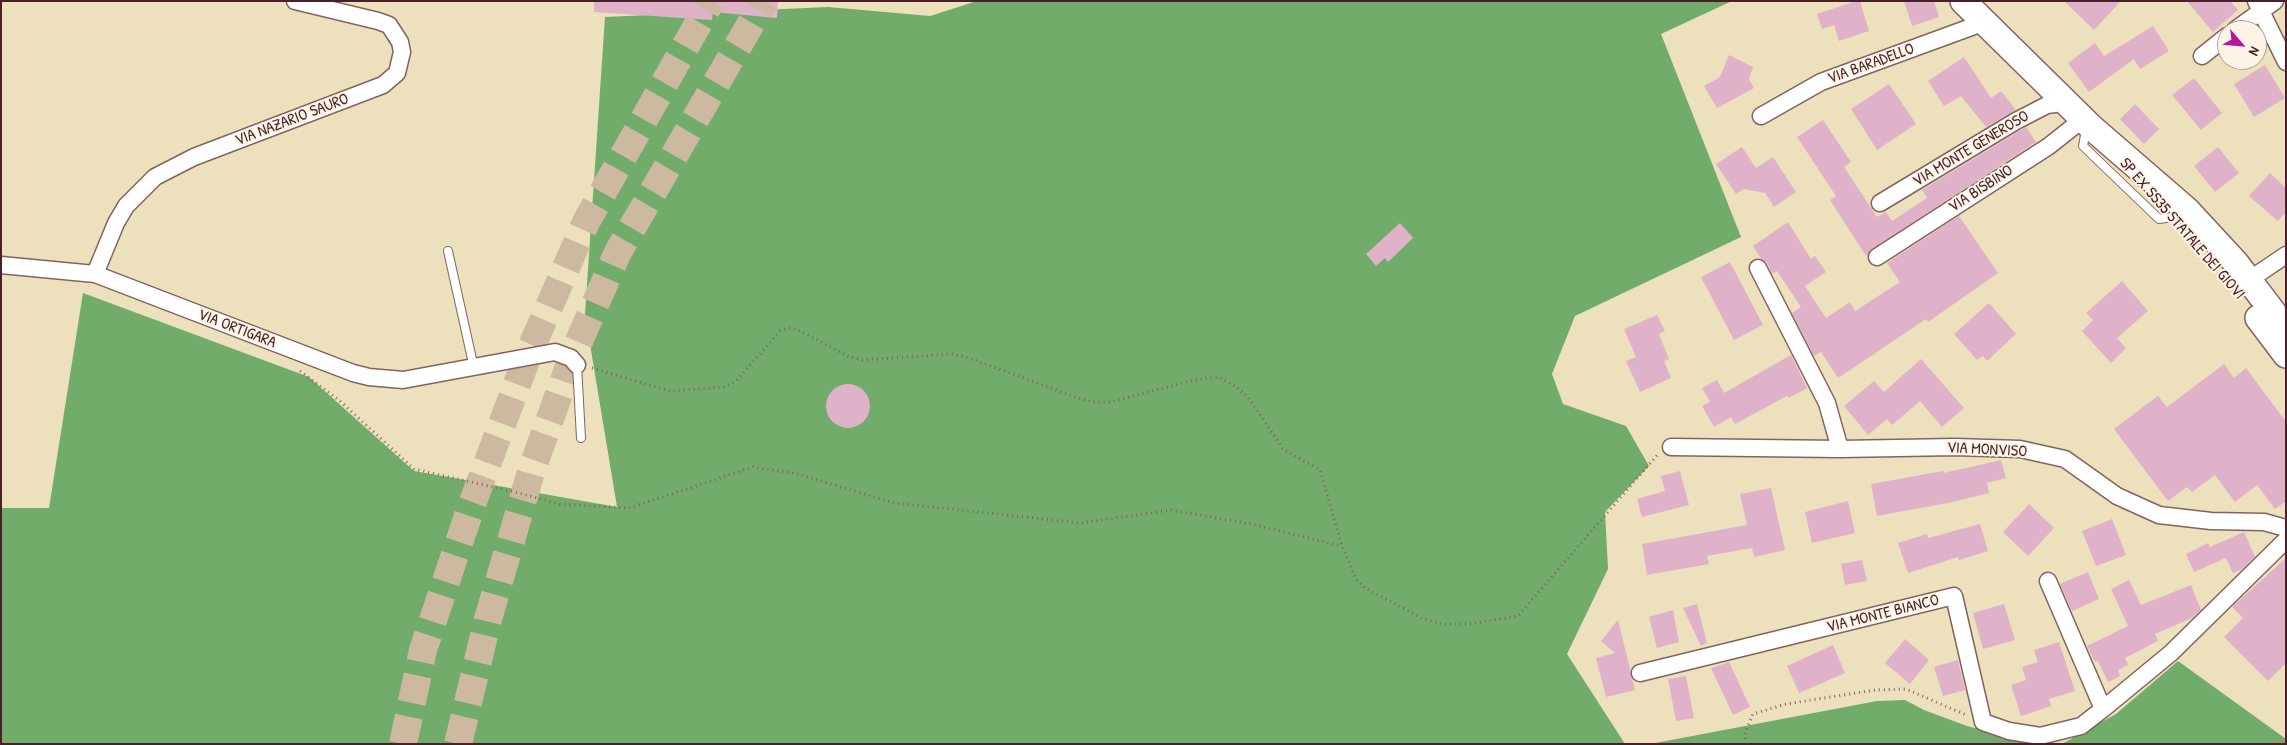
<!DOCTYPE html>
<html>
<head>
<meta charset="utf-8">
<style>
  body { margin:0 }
  #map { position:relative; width:2287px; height:745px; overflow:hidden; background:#ece0bd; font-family:"Patrick Hand",sans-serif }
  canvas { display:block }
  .frame { position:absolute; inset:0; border:2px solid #4a1f2b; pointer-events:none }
  .north { position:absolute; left:2217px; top:20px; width:50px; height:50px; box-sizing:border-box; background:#fcf5e5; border:1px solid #b59f9b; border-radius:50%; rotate:117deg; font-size:14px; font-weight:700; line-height:20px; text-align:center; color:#4a1f2b }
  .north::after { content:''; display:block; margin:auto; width:18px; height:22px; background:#b5179e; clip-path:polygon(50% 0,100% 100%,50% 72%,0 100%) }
</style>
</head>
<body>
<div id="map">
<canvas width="2287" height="745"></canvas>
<div class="frame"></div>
<div class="north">N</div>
</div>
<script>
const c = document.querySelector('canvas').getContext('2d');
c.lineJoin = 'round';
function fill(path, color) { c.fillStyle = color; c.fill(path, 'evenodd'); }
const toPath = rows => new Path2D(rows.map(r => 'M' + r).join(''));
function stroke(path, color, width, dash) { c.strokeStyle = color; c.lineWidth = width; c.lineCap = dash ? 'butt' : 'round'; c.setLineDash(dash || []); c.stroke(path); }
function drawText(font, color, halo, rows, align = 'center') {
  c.font = font + ' "Patrick Hand",sans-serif'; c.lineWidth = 4; c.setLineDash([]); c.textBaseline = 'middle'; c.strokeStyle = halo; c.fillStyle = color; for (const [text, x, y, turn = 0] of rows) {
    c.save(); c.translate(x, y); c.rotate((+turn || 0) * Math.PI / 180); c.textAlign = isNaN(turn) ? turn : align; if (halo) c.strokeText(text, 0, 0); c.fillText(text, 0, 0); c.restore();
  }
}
fill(toPath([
  [977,1,1732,1,1661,34,1741,237,1575,316,1552,374,1563,404,1626,426,1649,466,1605,512,1608,569,1567,654,1625,744,1,744,1,508,49,508,83,293,309,377,414,471,617,507,585,314,605,17,828,7,930,16],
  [2178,661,2286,739,2286,744,2062,744,2116,714],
  [1905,700,1924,710,1967,726,2019,740,2061,744,1650,744,1877,701]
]), '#71ac6b');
fill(toPath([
  [594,1,778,1,777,18,713,12,712,20,594,12],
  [1856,1,1860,1,1869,31,1839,41,1834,25,1822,29,1817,14],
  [1904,1,1934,1,1939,17,1912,26],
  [2064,1,2121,1,2094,30],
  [2187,1,2230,1,2238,10,2213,32],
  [2153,26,2169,51,2140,69,2134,59,2089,92,2068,63,2095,43,2104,56],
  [1729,55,1753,67,1749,79,1754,88,1717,108,1704,86,1720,77],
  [1964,57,1991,98,2001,91,2016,110,1986,127,1961,96,1944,106,1928,81],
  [2265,65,2285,98,2254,117,2234,84],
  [2194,78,2222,113,2201,130,2172,95],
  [1889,84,1916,124,1877,150,1851,109],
  [2135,104,2159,129,2144,144,2120,119],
  [1823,120,1851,162,1844,167,1877,217,1886,212,1892,221,1927,198,1922,190,2021,130,2026,127,2036,142,1872,249,1866,256,1830,200,1836,196,1797,137],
  [1742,147,1756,168,1773,157,1796,192,1774,207,1765,193,1744,189,1736,194,1716,164],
  [2218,147,2239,173,2215,192,2194,166],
  [2270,173,2286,188,2286,212,2278,221,2249,196],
  [1959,216,1998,273,1928,322,1926,319,1838,378,1821,352,1814,356,1792,313,1801,307,1777,271,1772,274,1767,263,1761,259,1753,246,1788,222,1811,259,1815,256,1826,272,1805,286,1826,318,1850,302,1855,311,1900,282,1887,263],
  [1400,223,1413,238,1388,262,1385,258,1376,266,1366,254],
  [1730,262,1763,325,1734,340,1701,277],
  [2122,281,2148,311,2117,338,2126,348,2111,363,2082,331,2093,320,2086,313],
  [1989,303,2016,334,1987,361,1983,356,1977,360,1954,334],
  [1657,315,1665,331,1659,334,1669,359,1664,361,1671,378,1640,392,1626,361,1636,357,1624,329],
  [1791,355,1807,388,1789,398,1787,396,1735,424,1731,417,1714,427,1702,406,1710,402,1702,388,1717,380,1724,393],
  [1921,359,1964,408,1942,427,1920,401,1892,425,1887,419,1868,435,1844,406,1874,381,1884,392],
  [2224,364,2234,378,2246,368,2286,422,2286,501,2275,509,2257,485,2235,502,2215,475,2192,492,2187,487,2168,501,2114,429,2158,396,2167,407],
  '826 406a22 22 0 1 1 44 0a22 22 0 1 1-44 0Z',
  [2001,460,2006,478,1987,483,1989,493,1953,502,1877,516,1871,484,1943,471,1944,473],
  [1680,471,1689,505,1642,517,1637,499,1665,491,1661,476],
  [1771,488,1785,550,1754,557,1752,548,1707,556,1709,564,1647,575,1642,544,1747,525,1740,494],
  [1848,501,1855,533,1812,543,1805,512],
  [2029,504,2054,528,2028,556,2003,532],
  [2112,519,2126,555,2096,566,2082,531],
  [1980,524,1988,551,1959,560,1958,557,1908,573,1898,543,1927,534,1928,538],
  [2244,532,2255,557,2242,569,2233,573,2226,558,2194,572,2186,554,2208,543,2210,547],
  [2286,558,2286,663,2268,681,2224,637,2243,618,2232,607],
  [1862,560,1867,581,1845,585,1841,564],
  [2088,572,2099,599,2072,611,2060,584],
  [2129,580,2141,605,2191,585,2201,610,2192,618,2155,634,2158,641,2125,658,2128,665,2118,670,2120,676,2108,682,2098,661,2095,662,2087,646,2128,626,2111,589],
  [1697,604,1707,643,1701,646,1683,608],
  [2004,604,2015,640,1983,649,1973,613],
  [1673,610,1679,642,1657,648,1649,617],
  [1618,620,1635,690,1606,697,1596,658,1615,653,1601,641],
  [1905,639,1929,660,1910,684,1885,663],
  [2059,642,2075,691,2049,699,2051,706,2021,716,2011,685,2026,680,2022,667,2038,662,2034,650],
  [1833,645,1845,673,1799,693,1787,666],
  [1958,660,1965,690,1943,696,1934,667],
  [1729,662,1750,707,1733,715,1711,668],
  [1686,676,1694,718,1676,721,1668,679]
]), '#e0b2ca');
stroke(toPath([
  [403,744,423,650,471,507,528,355,586,222,711,1],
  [458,744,488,619,531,472,573,355,618,252,764,1]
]), '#ccb9a0', 28, [28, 14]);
const service = toPath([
  [2086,130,2083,146,2159,219,2173,217],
  [448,251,474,368],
  [577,365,581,438]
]);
const minor = toPath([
  [2256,1,2286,62],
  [2235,30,2275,1],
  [2202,56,2227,36],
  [1761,116,1821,82,1985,22],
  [1880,203,2016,121,2047,105,2055,104,2062,99],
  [1877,257,2049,146,2083,119],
  [1,265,95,274,353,373,369,377,403,380,555,352,571,358,577,365],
  [1758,268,1827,403,1840,449],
  [95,274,116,223,126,206,155,177,194,157,383,85,397,73,402,52,400,42,389,25,378,21,295,1],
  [2249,280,2286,255],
  [1671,447,1840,449,1955,447,2020,449,2065,459,2117,496,2159,515,2211,521,2264,522,2286,528],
  [2048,581,2103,709],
  [1640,673,1954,596,1983,722,2009,731,2040,736,2081,726,2103,709,2171,653,2286,540]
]);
const primary = toPath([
  [1963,1,2091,127,2187,210,2236,263,2286,329],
  [2258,318,2286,355]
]);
stroke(service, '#83635e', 10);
stroke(minor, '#83635e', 19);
stroke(primary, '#83635e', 28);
stroke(toPath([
  [592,368,670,391,724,387,736,381,780,331,789,328,800,331,848,356,862,360,952,354,969,358,1075,397,1093,402,1110,402,1199,379,1219,377,1235,386,1248,397,1283,449,1320,470,1342,546,1356,579,1365,588,1422,618,1441,624,1468,624,1518,616,1659,453],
  [300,371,340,401,414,469,511,491,560,504,629,508,753,467,794,473,895,503,1081,523,1171,510,1251,524,1342,546],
  [1745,744,1745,733,1753,714,1786,704,1875,690,1906,689,1966,715]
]), '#83635e', 3, [1, 4]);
stroke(service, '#fff', 8);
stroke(minor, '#fff', 16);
stroke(primary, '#fff', 25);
drawText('16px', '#4a1f2b', '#fcf5e5', [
  ["VIA BARADELLO",1871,64,-20],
  ["VIA NAZARIO SAURO",292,120,-21],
  ["VIA MONTE GENEROSO",1971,149,-31],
  ["VIA BISBINO",1981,189,-33],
  ["SP EX SS35 STATALE DEI GIOVI",2182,229,49],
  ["VIA ORTIGARA",237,329,21],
  ["VIA MONVISO",1987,450,3],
  ["VIA MONTE BIANCO",1883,614,-14]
]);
</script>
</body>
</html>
